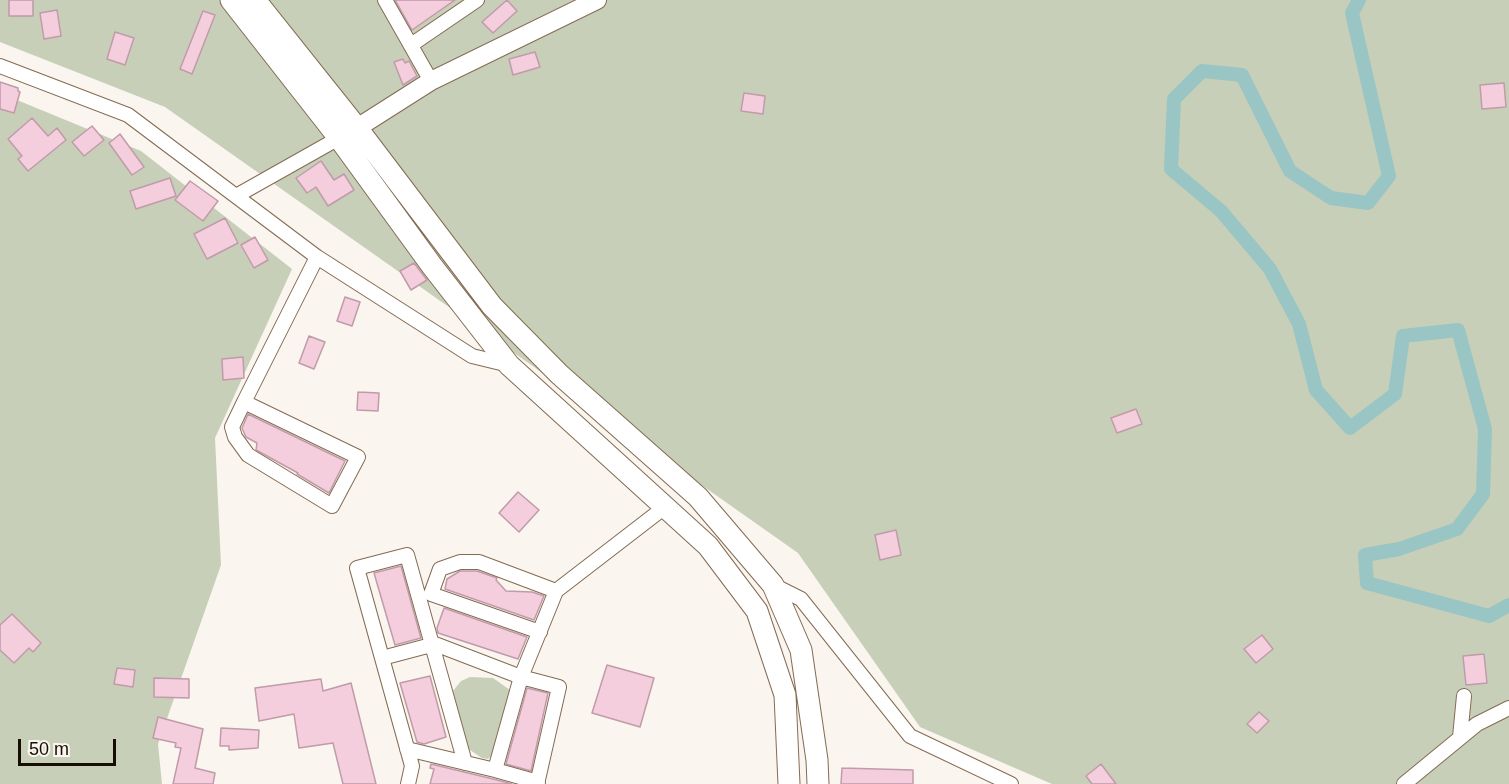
<!DOCTYPE html>
<html>
<head>
<meta charset="utf-8">
<style>
  body { margin:0 }
  #map { position:relative; width:1509px; height:784px; overflow:hidden; background:#faf5ef; font-family:Helvetica,sans-serif }
  canvas { display:block }
  .scale { position:absolute; left:18px; top:739px; width:98px; height:27px; box-sizing:border-box; border:3px solid #170d05; border-top:0; padding-left:8px; font-size:18px; line-height:21px; white-space:nowrap; color:#170d05; -webkit-text-stroke:4px #faf5ef; paint-order:stroke }
</style>
</head>
<body>
<div id="map">
<canvas width="1509" height="784"></canvas>
<div class="scale">50 m</div>
</div>
<script>
const c = document.querySelector('canvas').getContext('2d');
c.lineJoin = 'round';
function fill(path, color) { c.fillStyle = color; c.fill(path, 'evenodd'); }
const toPath = rows => new Path2D(rows.map(r => 'M' + r).join(''));
function stroke(path, color, width, dash) { c.strokeStyle = color; c.lineWidth = width; c.lineCap = dash ? 'butt' : 'round'; c.setLineDash(dash || []); c.stroke(path); }
fill(toPath([
  [0,0,1509,0,1509,784,1052,784,920,727,798,553,165,107,0,42],
  [0,93,141,151,292,269,215,438,221,565,158,744,162,784,0,784],
  [470,677,493,678,510,690,491,756,488,759,482,758,467,748,453,691,461,681]
]), '#c7cfb8');
stroke(toPath([
  [1359,0,1352,13,1389,176,1368,203,1331,198,1290,171,1242,75,1202,71,1174,99,1171,169,1221,211,1270,269,1299,324,1316,390,1350,428,1395,394,1403,336,1458,330,1485,429,1483,494,1457,529,1399,549,1365,555,1367,583,1489,616,1509,605]
]), '#9ac5c5', 14);
const building = toPath([
  [9,0,33,0,33,16,9,16,9,0],
  [395,0,455,0,412,30,395,0],
  [507,0,517,11,493,33,482,22,507,0],
  [57,10,61,36,44,39,40,13,57,10],
  [203,11,215,15,192,74,180,69,203,11],
  [115,32,134,38,125,65,107,59,115,32],
  [535,52,540,67,513,75,509,59,535,52],
  [403,59,405,63,409,61,417,76,403,85,394,62,403,59],
  [0,82,18,88,18,91,20,92,14,113,0,109,0,82],
  [1504,83,1506,107,1482,109,1480,85,1504,83],
  [744,93,765,96,763,114,741,111,744,93],
  [32,118,48,136,57,128,66,140,28,171,18,159,22,156,8,139,32,118],
  [92,126,104,140,84,156,72,142,92,126],
  [120,134,144,167,132,175,109,143,120,134],
  [321,161,334,180,344,174,354,190,328,206,316,187,307,193,296,178,321,161],
  [170,178,176,196,136,209,130,191,170,178],
  [190,181,218,201,203,221,175,200,190,181],
  [225,218,238,243,207,259,194,234,225,218],
  [255,237,268,260,254,268,241,245,255,237],
  [414,263,427,280,411,290,400,271,414,263],
  [345,297,360,302,352,326,337,321,345,297],
  [309,336,325,342,314,369,299,363,309,336],
  [243,357,244,378,223,380,222,359,243,357],
  [358,392,379,393,378,411,357,410,358,392],
  [1136,409,1142,424,1117,433,1111,418,1136,409],
  [248,414,345,461,329,493,297,474,298,473,256,450,257,443,246,437,242,428,248,414],
  [518,492,539,510,519,532,499,513,518,492],
  [896,530,901,555,880,560,875,535,896,530],
  [401,566,421,638,395,645,374,573,401,566],
  [460,571,477,571,497,578,496,580,506,591,532,592,544,596,534,620,445,589,447,579,460,571],
  [444,608,527,637,518,659,438,633,437,628,444,608],
  [12,614,41,643,33,652,29,648,14,663,0,650,0,625,12,614],
  [1262,635,1273,649,1256,663,1244,649,1262,635],
  [1484,654,1487,683,1466,685,1463,656,1484,654],
  [607,665,654,678,640,727,592,713,607,665],
  [117,668,135,670,133,687,114,684,117,668],
  [430,676,446,737,424,744,417,742,400,683,430,676],
  [154,678,189,679,189,698,154,697,154,678],
  [321,679,323,691,351,683,376,784,343,784,333,743,299,748,294,714,259,721,255,688,321,679],
  [527,688,548,693,531,771,506,764,527,688],
  [1259,712,1269,721,1257,733,1247,724,1259,712],
  [158,717,203,729,195,768,215,773,213,784,173,784,181,748,175,747,176,743,153,738,158,717],
  [221,728,259,730,258,748,229,750,229,746,220,746,221,728],
  [431,764,493,779,512,784,430,784,434,769,430,768,431,764],
  [1101,764,1116,784,1092,784,1086,776,1101,764],
  [842,768,913,770,913,784,841,784,842,768]
]);
fill(building, '#f5cedd');
stroke(building, '#c09ba9', 1.5);
const street = toPath([
  [385,0,431,81],
  [411,45,477,0],
  [0,66,128,115,317,257,472,356,509,365],
  [236,196,339,138],
  [244,402,232,427,235,437,248,455,332,506,358,457,244,402,317,257],
  [773,585,801,599,910,736,1011,784],
  [540,632,431,594,440,569,460,562,479,562,556,591],
  [382,658,357,568,407,555,465,763],
  [1460,737,1464,696],
  [407,749,495,770,521,677,556,591,665,507],
  [495,770,538,782],
  [408,784,412,766,382,658,435,644,521,677,559,687,537,784],
  [1404,784,1477,724,1509,708]
]);
const secondary = toPath([
  [357,128,431,81,597,0]
]);
const primary = toPath([
  [231,0,339,138,432,266,509,365,708,546,757,611,785,695,789,784],
  [255,0,357,128,492,306,559,374,698,497,773,585,801,650,817,760,818,784]
]);
stroke(street, '#846b52', 16);
stroke(secondary, '#846b52', 20);
stroke(primary, '#846b52', 23);
stroke(street, '#fff', 14);
stroke(secondary, '#fff', 18);
stroke(primary, '#fff', 21);
</script>
</body>
</html>
